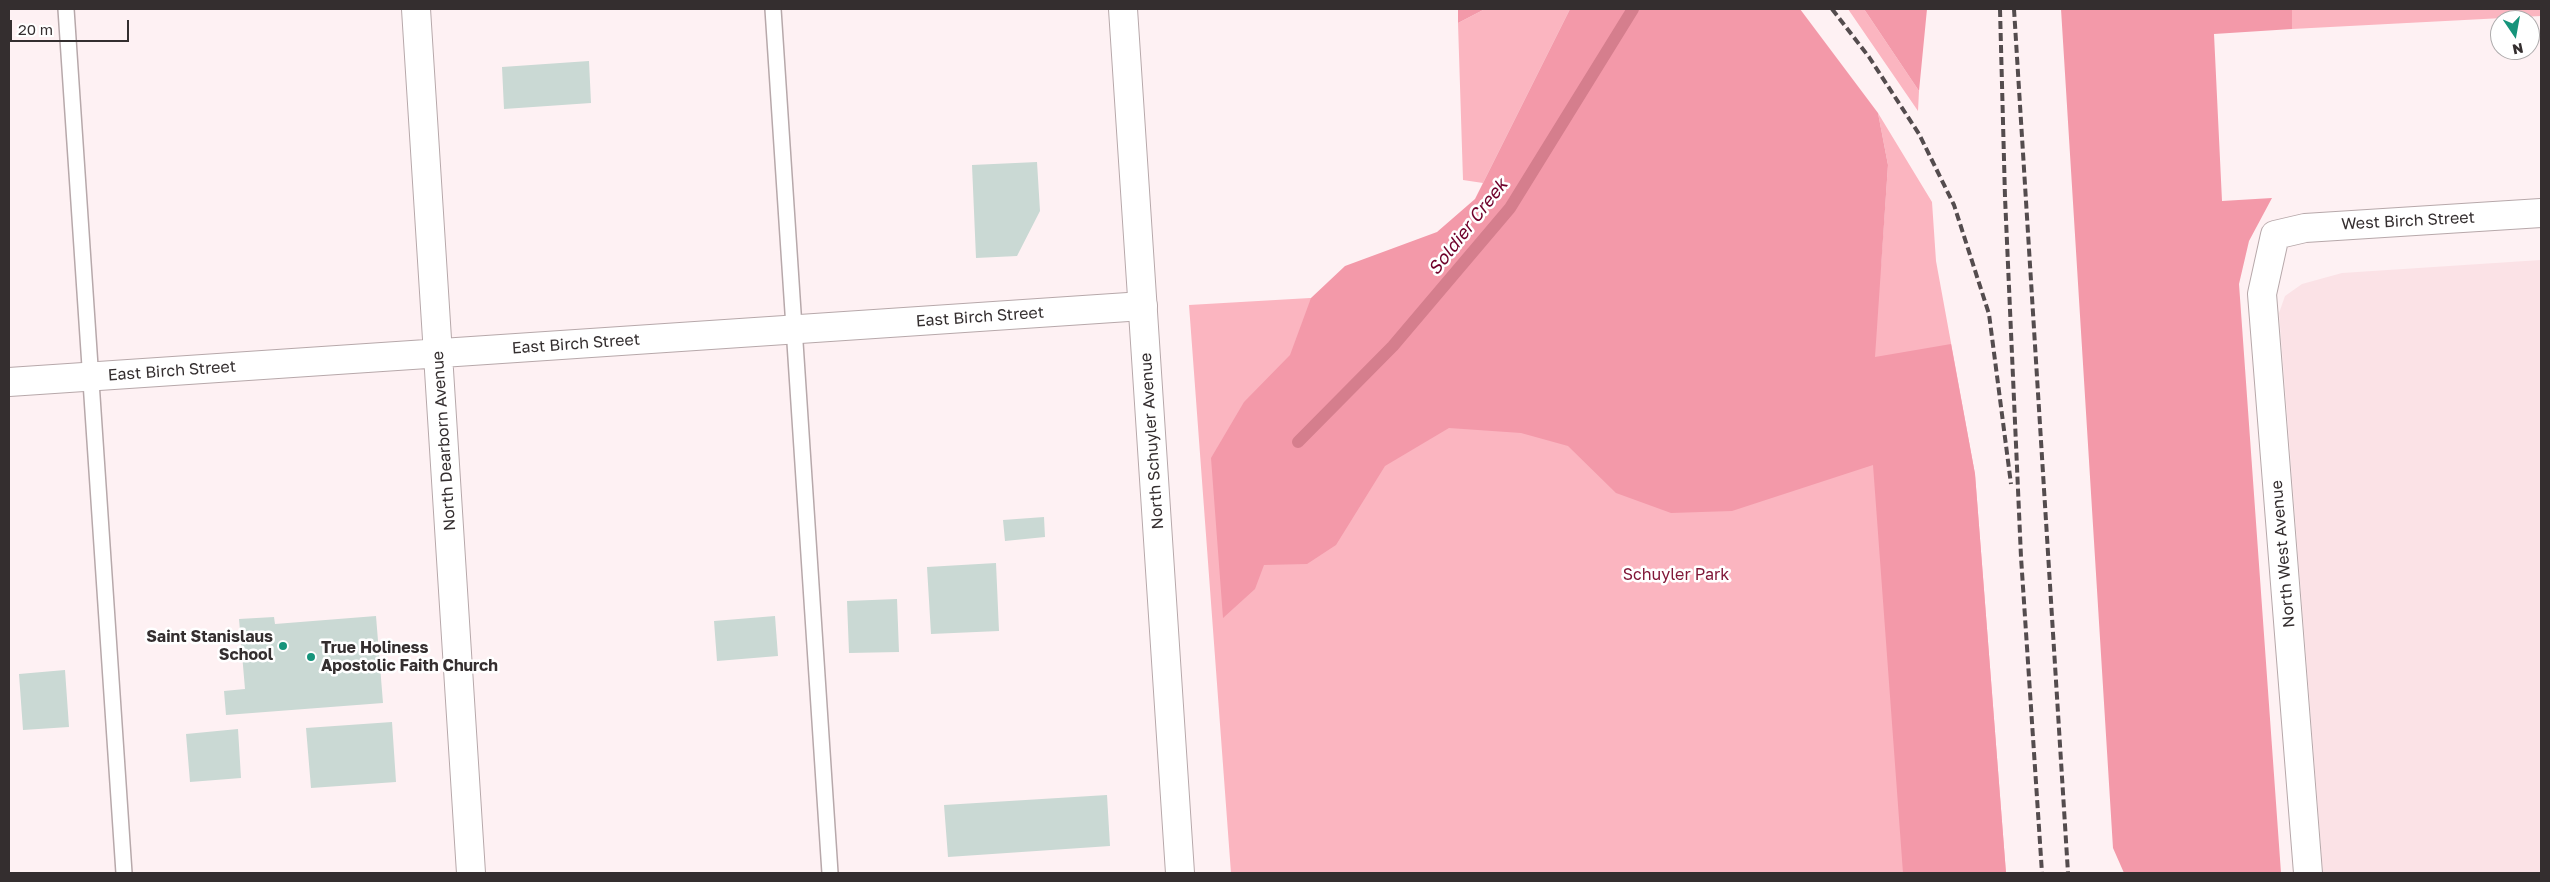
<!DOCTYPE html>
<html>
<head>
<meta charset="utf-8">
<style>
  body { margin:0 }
  #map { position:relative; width:2550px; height:882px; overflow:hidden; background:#fef1f3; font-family:"Golos Text",sans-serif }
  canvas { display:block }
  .frame { position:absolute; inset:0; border:10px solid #342e2f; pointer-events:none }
  .north { position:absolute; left:2490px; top:10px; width:50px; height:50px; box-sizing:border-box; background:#fff; border:1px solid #aeabac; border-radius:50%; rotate:168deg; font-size:14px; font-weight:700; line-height:20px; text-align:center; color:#342e2f }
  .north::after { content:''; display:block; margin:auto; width:18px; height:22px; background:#16947b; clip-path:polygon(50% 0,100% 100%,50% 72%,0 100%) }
  .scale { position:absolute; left:10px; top:20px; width:119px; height:22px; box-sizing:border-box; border:2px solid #342e2f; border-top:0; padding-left:6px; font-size:15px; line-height:18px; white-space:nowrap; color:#342e2f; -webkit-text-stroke:4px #fff; paint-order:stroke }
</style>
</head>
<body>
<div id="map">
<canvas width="2550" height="882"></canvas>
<div class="frame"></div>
<div class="north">N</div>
<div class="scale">20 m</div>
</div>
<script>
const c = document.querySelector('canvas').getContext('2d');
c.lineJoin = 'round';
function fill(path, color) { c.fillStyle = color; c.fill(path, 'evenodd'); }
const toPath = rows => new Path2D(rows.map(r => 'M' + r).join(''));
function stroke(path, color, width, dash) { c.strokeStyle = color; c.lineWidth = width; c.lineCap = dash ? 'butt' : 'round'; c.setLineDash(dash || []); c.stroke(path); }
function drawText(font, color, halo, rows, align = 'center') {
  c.font = font + ' "Golos Text",sans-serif'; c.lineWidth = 5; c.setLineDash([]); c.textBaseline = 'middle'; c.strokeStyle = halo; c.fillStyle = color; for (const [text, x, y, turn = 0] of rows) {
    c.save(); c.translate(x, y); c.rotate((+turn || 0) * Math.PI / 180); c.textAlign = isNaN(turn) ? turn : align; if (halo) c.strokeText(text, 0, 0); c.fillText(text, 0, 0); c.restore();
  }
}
fill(toPath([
  [2541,260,2541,873,2323,873,2279,313,2285,296,2302,284,2342,273]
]), '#fbe2e6');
fill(toPath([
  [1485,9,1570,9,1483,183,1463,180,1458,23],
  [1848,9,1864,9,1919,91,1918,111],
  [2292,9,2541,9,2541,16,2292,29],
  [1878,113,1932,202,1936,261,1975,474,2006,873,1231,873,1189,305,1881,265,1888,165]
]), '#fbb5c0');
fill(toPath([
  [1458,9,1485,9,1458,23],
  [1570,9,1800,9,1878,113,1888,165,1875,357,1951,344,1975,474,2006,873,1903,873,1873,465,1732,511,1671,513,1616,493,1568,446,1521,433,1449,428,1385,466,1336,545,1307,564,1264,565,1255,589,1223,618,1211,458,1244,402,1290,355,1311,298,1345,266,1437,232,1475,199],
  [1864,9,1927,9,1919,91],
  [2061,9,2292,9,2292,29,2214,34,2222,201,2272,198,2249,241,2239,284,2281,873,2124,873,2113,848]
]), '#f399a9');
stroke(toPath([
  [1298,442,1393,346,1510,208,1633,9]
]), '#d57e8d', 12);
fill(toPath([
  [589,61,591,103,504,109,502,67],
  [1037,162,1040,211,1017,256,976,258,972,165],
  [1044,517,1045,537,1005,541,1003,520],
  [996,563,999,631,931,634,927,567],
  [897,599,899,652,849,653,847,601],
  [376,616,383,703,226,715,224,691,245,689,239,619,274,617,275,624],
  [775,616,778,656,717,661,714,621],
  [65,670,69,727,23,730,19,674],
  [392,722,396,782,311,788,306,728],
  [238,729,241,778,190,782,186,734],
  [1107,795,1110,846,948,857,944,805]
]), '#cad9d4');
const lane = toPath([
  [66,9,124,873],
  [773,9,830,873]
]);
const street = toPath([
  [416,9,471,873],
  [9,382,1143,306],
  [2308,873,2262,294,2275,235,2305,228,2541,213]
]);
const secondary = toPath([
  [1123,9,1180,873]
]);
stroke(lane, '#b7a8aa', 18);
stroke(street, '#b7a8aa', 30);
stroke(secondary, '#b7a8aa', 30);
stroke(lane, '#fff', 15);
stroke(street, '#fff', 28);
stroke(secondary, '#fff', 28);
stroke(toPath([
  [1832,9,1869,57,1919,134,1954,205,1989,314,2011,484],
  [2000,9,2005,197,2021,557,2042,873],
  [2014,9,2068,873]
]), '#544c4e', 4, [8, 4]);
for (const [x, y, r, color] of [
  [283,646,5,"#16947b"],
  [311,657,5,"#16947b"]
]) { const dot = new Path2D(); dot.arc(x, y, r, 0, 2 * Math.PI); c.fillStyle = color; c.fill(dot); stroke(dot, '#fff', 2); }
drawText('16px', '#342e2f', '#fff', [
  ["West Birch Street",2408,221,-3],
  ["East Birch Street",980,317,-4],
  ["East Birch Street",576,344,-4],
  ["East Birch Street",172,371,-4],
  ["North Dearborn Avenue",444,441,-94],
  ["North Schuyler Avenue",1152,441,-94],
  ["North West Avenue",2283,554,-95]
]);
drawText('16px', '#811838', '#fff', [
  ["Schuyler Park",1676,575]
]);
drawText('bold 16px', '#342e2f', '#fff', [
  ["Saint Stanislaus",273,637],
  ["School",273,655],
  ["True Holiness",321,648,"left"],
  ["Apostolic Faith Church",321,666,"left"]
], 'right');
drawText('italic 18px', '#6f002a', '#fff', [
  ["Soldier Creek",1468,227,-52]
]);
</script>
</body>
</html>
